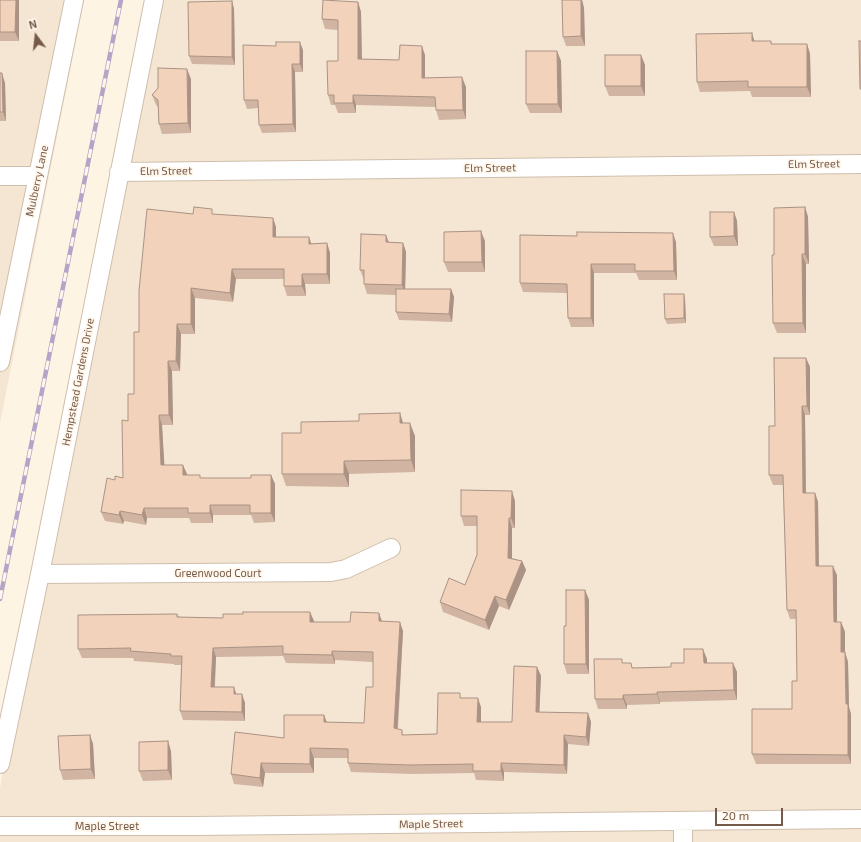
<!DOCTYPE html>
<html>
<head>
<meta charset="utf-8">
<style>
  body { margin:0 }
  #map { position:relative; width:861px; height:842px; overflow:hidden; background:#fdf4e4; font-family:"Exo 2",sans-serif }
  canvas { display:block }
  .north { position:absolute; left:16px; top:16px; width:40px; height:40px; -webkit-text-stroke:3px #fff7eb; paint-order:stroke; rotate:345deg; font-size:11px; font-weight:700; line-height:16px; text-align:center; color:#765a49 }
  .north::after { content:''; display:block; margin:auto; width:14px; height:18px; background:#765a49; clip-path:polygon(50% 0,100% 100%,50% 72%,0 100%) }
  .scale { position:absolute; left:715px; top:808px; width:68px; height:18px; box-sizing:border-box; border:2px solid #765a49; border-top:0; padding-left:5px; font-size:12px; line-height:14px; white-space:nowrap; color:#765a49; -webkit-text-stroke:3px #fff7eb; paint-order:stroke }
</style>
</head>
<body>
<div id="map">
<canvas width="861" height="842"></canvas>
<div class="north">N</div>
<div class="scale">20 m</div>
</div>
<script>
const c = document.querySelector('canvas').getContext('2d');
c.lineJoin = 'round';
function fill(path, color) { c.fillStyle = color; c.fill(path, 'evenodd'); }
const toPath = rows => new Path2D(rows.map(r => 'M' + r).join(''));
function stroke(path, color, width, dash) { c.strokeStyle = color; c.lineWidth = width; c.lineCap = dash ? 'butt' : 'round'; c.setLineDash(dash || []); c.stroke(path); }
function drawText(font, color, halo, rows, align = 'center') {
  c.font = font + ' "Exo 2",sans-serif'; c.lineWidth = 3.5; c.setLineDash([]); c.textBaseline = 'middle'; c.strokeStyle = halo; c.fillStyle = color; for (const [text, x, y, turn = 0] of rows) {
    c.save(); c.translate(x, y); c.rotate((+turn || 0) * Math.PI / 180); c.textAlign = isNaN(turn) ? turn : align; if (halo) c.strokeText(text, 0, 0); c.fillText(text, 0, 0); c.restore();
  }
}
fill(toPath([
  [0,0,84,0,0,423],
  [157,0,861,0,861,842,0,842,0,788,40,574]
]), '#f4e6d3');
const street = toPath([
  [119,172,861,164],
  [0,176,38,176],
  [0,362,74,0],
  [40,574,331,572,346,569,391,548],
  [0,764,40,574,154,0],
  [683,821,683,842],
  [0,826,195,826,861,819]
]);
stroke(street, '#d0bead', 20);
stroke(street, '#fff', 18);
const rail = toPath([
  [0,599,121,0]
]);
stroke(rail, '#b6a3c7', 4.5);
stroke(rail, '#fff7eb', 3, [9]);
fill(toPath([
  [0,0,19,10,19,41,0,41],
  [562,0,582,0,584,8,585,46,566,46,563,37],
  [232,1,234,9,235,65,192,64,189,56],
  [358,2,361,12,362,59,399,60,425,55,425,78,466,87,466,119,439,120,436,110,436,107,356,105,356,113,338,113,335,105,331,105,328,95,338,61,338,30,325,29,322,19],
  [771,41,772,44,807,44,810,54,811,97,752,97,750,91,700,92,697,82],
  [303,50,303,72,295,72,296,132,262,133,259,125,258,108,247,109,244,100],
  [557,51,561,61,562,113,530,113,526,104],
  [641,55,645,65,645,96,609,96,605,86],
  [0,73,5,83,6,121,0,121],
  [191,79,191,133,162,134,159,124,158,107,156,105,152,95],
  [805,207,808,217,809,264,806,264,806,333,777,333,773,323,774,255],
  [734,212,737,221,738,246,714,246,710,237],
  [193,214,273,218,276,227,276,237,309,237,311,244,327,243,330,253,330,284,305,284,306,296,287,296,284,286,284,279,236,279,233,302,195,298,195,334,181,334,180,371,172,371,173,425,162,425,164,465,187,474,187,475,201,478,251,478,271,475,275,484,275,522,254,523,251,515,213,515,213,523,191,523,189,518,147,518,146,525,124,521,123,524,105,521,101,512,115,480,123,478,128,421,134,394,139,332],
  [386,235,389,242,403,243,406,252,405,289,451,289,454,297,452,322,399,320,396,312,396,295,367,294,364,284,364,280,360,270],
  [520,235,676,242,677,280,639,280,636,273,594,273,594,327,571,327,568,318,567,293,523,292,520,283],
  [485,241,485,272,448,272,444,262],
  [684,294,685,299,686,323,667,324,665,319],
  [806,358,810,367,810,415,805,415,806,493,815,493,818,502,819,566,837,575,837,622,841,622,845,632,845,652,848,662,849,707,851,714,851,764,756,764,752,754,792,709,797,681,796,619,790,619,787,610,783,485,773,485,769,475,775,426],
  [403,423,415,436,415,472,349,474,349,487,286,486,282,474,301,433],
  [515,501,515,528,512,528,512,558,522,561,526,570,509,610,499,606,489,630,443,612,440,602,465,585,477,555,477,526,464,526,461,516],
  [585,590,589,600,589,674,567,674,564,664,566,626],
  [310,612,314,622,350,622,379,613,382,621,403,631,398,729,402,730,403,735,437,734,462,698,481,707,481,722,512,722,537,667,541,676,539,712,588,713,591,722,589,746,568,744,567,774,504,772,504,781,476,780,474,773,413,774,351,772,348,763,348,758,314,758,314,773,265,773,263,787,234,784,231,774,284,738,324,715,327,722,364,723,373,687,373,662,335,660,335,664,286,663,283,656,216,657,215,687,236,694,242,694,245,703,245,721,183,720,180,711,181,665,174,665,174,664,134,661,133,658,82,658,78,649,177,614,179,617,223,618],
  [707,659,707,663,733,663,737,672,737,700,660,702,660,704,627,705,627,709,598,709,595,699,624,663,633,668,671,667,684,663],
  [90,735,93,744,95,779,63,780,60,770],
  [171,751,172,780,143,781,139,771]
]), '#d1b5a2');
fill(toPath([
  [16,0,19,0,19,41,15,32],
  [581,0,582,0,584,8,585,46,581,36],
  [232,1,234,9,235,65,232,57],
  [358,2,361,12,362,69,358,59],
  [752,33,755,43,752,41],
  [300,42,303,50,303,72,300,64],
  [807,44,810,54,811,97,807,87],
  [422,46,425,55,425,88,422,78],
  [557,51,561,61,562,113,558,104],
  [641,55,645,65,645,96,641,86],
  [292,64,295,72,296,132,293,124],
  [187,69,191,79,191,133,188,123],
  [2,73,5,83,6,121,3,112],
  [462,77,466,87,466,119,463,110],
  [353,95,356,105,356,113,353,103],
  [805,207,808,217,809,264,805,254],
  [734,212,737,221,738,246,734,236],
  [273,218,276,227,276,247,273,237],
  [481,231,485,241,485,272,482,262],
  [673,233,676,242,677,280,674,271],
  [386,235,389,244,386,242],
  [309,237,312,246,309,244],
  [327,243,330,253,330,284,327,274],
  [403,243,406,252,405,295,402,285],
  [802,254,806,264,806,333,803,323],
  [591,264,594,273,594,327,591,318],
  [232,269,236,279,233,302,230,293],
  [302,274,305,284,306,296,302,286],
  [191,288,195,298,195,334,191,324],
  [451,289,454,297,452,322,449,314],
  [684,294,685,299,686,323,684,318],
  [177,324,181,334,180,371,176,361],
  [806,358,810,367,810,415,807,406],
  [168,361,172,371,173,425,169,415],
  [802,406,805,415,806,503,803,493],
  [400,413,404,426,400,423],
  [159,415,162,425,165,475,161,465],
  [410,423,415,436,415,472,411,460],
  [344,461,349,474,349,487,344,474],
  [183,465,187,474,187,485,183,475],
  [271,475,275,484,275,522,271,513],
  [512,491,515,501,515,528,511,518],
  [815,493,818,502,819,575,816,566],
  [210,505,213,515,213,523,210,513],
  [144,508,147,518,146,525,142,515],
  [120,511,124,521,123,524,119,515],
  [509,518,512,528,512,567,508,558],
  [522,561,526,570,509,610,506,600],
  [833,566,837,575,837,632,834,622],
  [585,590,589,600,589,674,586,664],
  [495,596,499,606,489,630,485,620],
  [310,612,314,621,314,631,310,622],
  [379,613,382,622,379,621],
  [400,622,403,631,397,737,394,728],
  [841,622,845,632,845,662,841,652],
  [213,648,216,657,214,697,211,687],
  [703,649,707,659,707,673,704,663],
  [332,651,335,660,335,664,332,655],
  [845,652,848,662,849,707,851,714,851,764,848,755,846,704],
  [733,663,737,672,737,700,734,690],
  [537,667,541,676,539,721,536,712],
  [234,687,237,696,234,694],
  [657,692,660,702,660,704,657,694],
  [242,694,245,703,245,721,242,712],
  [623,695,627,705,627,709,623,699],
  [478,698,481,707,481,731,477,722],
  [588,713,591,722,589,746,586,737],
  [324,715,327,724,324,722],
  [90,735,93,744,95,779,91,769],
  [564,735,568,744,567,774,564,765],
  [168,741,171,751,172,780,168,770],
  [310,748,314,758,314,773,310,764],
  [261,763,265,773,263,787,260,778],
  [501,763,504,772,504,781,501,771]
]), '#aa9384');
const building = toPath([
  [0,0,16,0,15,32,0,32,0,0],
  [323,0,358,2,358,59,399,60,400,45,422,46,422,78,462,77,463,110,436,110,435,97,353,95,353,103,334,103,334,95,328,95,327,61,338,61,338,20,322,19,323,0],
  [562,0,581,0,581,36,563,37,562,0],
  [232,1,232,57,189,56,188,2,232,1],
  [752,33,752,41,771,41,771,44,807,44,807,87,748,87,748,81,697,82,696,34,752,33],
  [859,41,861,41,861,89,860,89,859,41],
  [276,42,300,42,300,64,292,64,293,124,259,125,258,100,244,100,243,45,276,46,276,42],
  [526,51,557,51,558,104,526,104,526,51],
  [605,55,641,55,641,86,605,86,605,55],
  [158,68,187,69,188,123,159,124,158,100,152,95,158,88,158,68],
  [0,73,2,73,3,112,0,112,0,73],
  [194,207,212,209,212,214,273,218,273,237,309,237,309,244,327,243,327,274,302,274,302,286,284,286,284,269,232,269,230,293,191,288,191,324,177,324,176,361,168,361,169,415,159,415,161,465,183,465,183,475,200,475,200,478,251,478,251,475,271,475,271,513,250,513,250,505,210,505,210,513,188,513,188,508,144,508,142,515,120,511,119,515,101,512,107,478,115,480,115,476,123,478,122,420,128,421,128,394,134,394,134,332,139,332,139,291,147,209,193,214,194,207],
  [805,207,805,254,802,254,803,323,773,323,772,255,774,255,774,208,805,207],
  [710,212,734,212,734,236,710,237,710,212],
  [481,231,482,262,444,262,444,232,481,231],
  [577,232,673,233,674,271,635,271,635,264,591,264,591,318,568,318,567,284,520,283,520,235,577,236,577,232],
  [361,234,386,235,386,242,403,243,402,285,364,284,364,270,360,270,361,234],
  [396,289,451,289,449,314,396,312,396,289],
  [664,294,684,294,684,318,665,319,664,294],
  [774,358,806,358,807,406,802,406,803,493,815,493,816,566,833,566,834,622,841,622,841,652,845,652,846,704,848,704,848,755,752,754,752,709,792,709,792,681,797,681,796,610,787,610,783,475,769,475,769,426,775,426,774,358],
  [400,413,400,423,410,423,411,460,344,461,344,474,282,474,282,433,301,433,301,422,359,421,359,414,400,413],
  [461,490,512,491,511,518,509,518,508,558,522,561,506,600,495,596,485,620,440,602,449,578,465,585,477,555,477,516,461,516,461,490],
  [566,590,585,590,586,664,564,664,564,626,566,626,566,590],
  [243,612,310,612,310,622,350,622,351,612,379,613,379,621,400,622,394,728,402,730,402,735,437,734,438,693,460,693,460,698,478,698,477,722,512,722,514,666,537,667,536,712,588,713,586,737,564,735,564,765,501,763,501,771,473,771,473,764,410,765,348,763,348,749,310,748,310,764,261,763,260,778,231,774,235,732,284,738,284,715,324,715,324,722,364,723,366,687,373,687,373,652,332,651,332,655,283,654,283,646,213,648,211,687,234,687,234,694,242,694,242,712,180,711,182,656,171,656,171,654,130,651,131,648,78,649,78,615,177,614,177,617,223,618,223,614,243,614,243,612],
  [684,649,703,649,704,663,733,663,734,690,657,692,657,694,623,695,623,699,595,699,594,659,622,659,622,663,631,663,632,668,671,667,671,663,684,663,684,649],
  [90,735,91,769,60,770,58,736,90,735],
  [168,741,168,770,139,771,139,742,168,741]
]);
fill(building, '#f3d2bc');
stroke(building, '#aa9384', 1);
drawText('11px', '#765a49', '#fff7eb', [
  ["Elm Street",814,164,-1],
  ["Elm Street",490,168,-1],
  ["Elm Street",166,171,-1],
  ["Mulberry Lane",37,181,-78],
  ["Hempstead Gardens Drive",78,382,-79],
  ["Greenwood Court",218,573],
  ["Maple Street",431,824,-1],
  ["Maple Street",107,826]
]);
</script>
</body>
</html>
